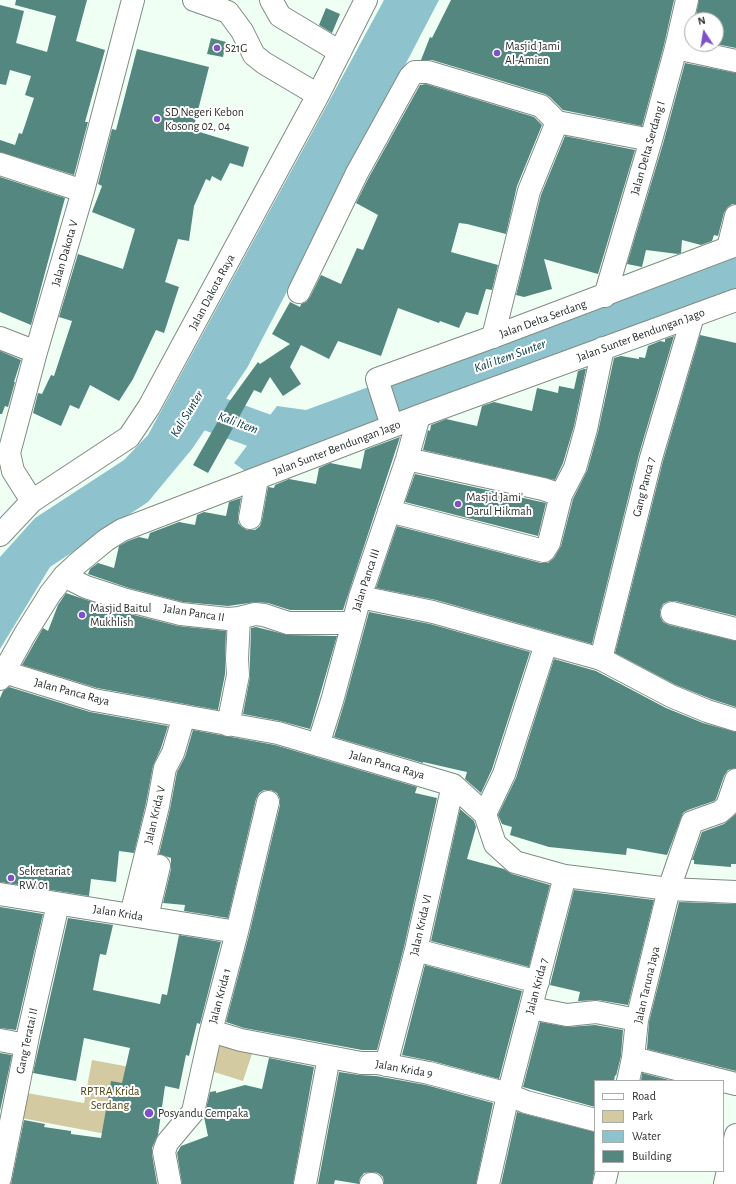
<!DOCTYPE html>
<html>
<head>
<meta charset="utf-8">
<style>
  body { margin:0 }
  #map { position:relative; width:736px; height:1184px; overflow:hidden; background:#f0fff4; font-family:"Alegreya Sans",sans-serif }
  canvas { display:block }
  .legend { position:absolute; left:594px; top:1080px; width:130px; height:92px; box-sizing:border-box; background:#fff; border:1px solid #aaacaa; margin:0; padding:5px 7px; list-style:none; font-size:12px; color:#2a2f2b }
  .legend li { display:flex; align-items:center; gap:8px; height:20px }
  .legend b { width:20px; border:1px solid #aaacaa }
  .north { position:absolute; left:684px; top:12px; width:40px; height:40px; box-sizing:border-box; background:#fff; border:1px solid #aaacaa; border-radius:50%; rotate:348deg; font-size:11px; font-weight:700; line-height:16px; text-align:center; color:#2a2f2b }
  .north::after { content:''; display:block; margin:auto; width:14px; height:18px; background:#7e50c9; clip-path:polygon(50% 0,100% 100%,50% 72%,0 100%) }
</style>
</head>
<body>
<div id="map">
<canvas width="736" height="1184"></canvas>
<ul class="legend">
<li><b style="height:5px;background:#fff"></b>Road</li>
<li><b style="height:11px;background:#d3caa2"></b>Park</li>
<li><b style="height:11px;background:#8ec2cd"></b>Water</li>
<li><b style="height:11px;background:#53877f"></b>Building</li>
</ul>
<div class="north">N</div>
</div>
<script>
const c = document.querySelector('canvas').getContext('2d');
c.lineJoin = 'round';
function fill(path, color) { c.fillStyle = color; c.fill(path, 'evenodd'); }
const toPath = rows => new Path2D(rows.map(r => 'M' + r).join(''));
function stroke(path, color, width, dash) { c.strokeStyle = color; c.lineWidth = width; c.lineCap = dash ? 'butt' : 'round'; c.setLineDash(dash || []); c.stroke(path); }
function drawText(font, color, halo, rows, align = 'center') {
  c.font = font + ' "Alegreya Sans",sans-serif'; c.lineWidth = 4; c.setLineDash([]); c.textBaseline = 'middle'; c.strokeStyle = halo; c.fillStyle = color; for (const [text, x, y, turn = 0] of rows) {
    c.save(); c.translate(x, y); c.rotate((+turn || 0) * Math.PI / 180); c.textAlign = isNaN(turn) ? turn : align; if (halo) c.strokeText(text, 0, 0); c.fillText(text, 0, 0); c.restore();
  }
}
fill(toPath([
  [221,1040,253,1051,243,1081,211,1071],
  [92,1060,141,1069,127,1138,16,1117,21,1092,84,1103]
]), '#d3caa2');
fill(toPath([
  [384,0,439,0,247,368,192,449,148,502,50,567,0,649,0,557,35,518,124,460,148,435],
  [736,252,736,290,245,471,234,463,277,406,306,410]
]), '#8ec2cd');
stroke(toPath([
  [192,406,283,439,307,431]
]), '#8ec2cd', 37);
fill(toPath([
  [16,0,87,0,76,41,105,50,85,122,88,122,74,175,0,152,0,140,15,145,19,133,22,134,34,98,25,95,31,76,10,70,6,85,0,84,0,5,24,11,16,43,47,52,56,16,15,5],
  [451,0,674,0,664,45,642,126,563,110,550,97,545,94,432,60,421,60,430,37,432,38],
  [699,0,736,0,736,48,716,44,716,20,695,20],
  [326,8,340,14,332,33,319,25],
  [211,38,226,42,223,57,207,54],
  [137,49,209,67,193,130,249,147,243,167,230,163,221,181,212,176,210,181,206,179,194,206,189,241,178,239,165,282,179,287,164,333,156,330,133,379,119,401,90,385,79,409,70,405,61,426,33,413,38,393,42,394,51,375,54,376,72,321,59,317,78,254,123,269,135,229,92,212,102,186,98,184,112,129,116,130],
  [685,63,736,73,736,204,732,204,727,208,724,213,718,236,714,235,712,241,701,245,682,240,681,253,678,254,646,250,642,267,627,264,663,144],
  [426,84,534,117,542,125,517,186,506,234,467,224,459,223,451,252,498,265,492,290,486,289,478,315,466,312,459,328,440,321,439,323,398,308,381,356,338,341,329,359,301,345,290,367,301,384,283,396,270,377,261,393,254,390,208,473,193,465,229,402,258,362,260,364,290,344,272,334,290,302,300,307,301,304,306,302,310,297,321,275,341,284,357,248,363,250,378,215,356,203,368,179,420,85],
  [565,136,635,150,598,274,544,259,552,289,524,297,516,295,541,195],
  [0,177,65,198,31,325,0,312],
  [700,335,736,343,736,616,675,601,669,601,663,604,660,610,660,616,663,622,669,625,736,641,736,707,711,699,676,685,615,653,663,461],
  [674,336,639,454,592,644,436,600,376,588,397,526,541,563,548,563,554,558,561,546,573,499,587,471,598,432,614,358,621,356,639,359,639,357,645,358,648,346,660,341,665,342,665,339],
  [0,351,21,360,14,382,15,382,8,407,5,406,2,414,0,414],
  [584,369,586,369,574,426,563,463,555,480,423,450,428,430,430,431,431,425,446,419,477,426,482,406,494,402,532,411,537,388,558,393,559,386,574,389,578,371],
  [400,437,343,610,290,610,268,603,256,602,228,606,183,602,129,588,88,574,90,569,98,563,114,568,119,546,128,541,139,537,148,539,150,533,179,522,195,525,197,515,204,512,226,516,229,502,241,498,238,516,238,523,242,527,247,530,255,530,260,526,262,520,268,487,274,488,275,485,289,479,316,484,319,468,330,463,361,469,365,450],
  [415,474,546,503,538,536,405,502],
  [66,593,122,612,178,626,226,631,225,658,225,674,218,710,97,688,22,665,43,628,48,631,58,605],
  [369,612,430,624,530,652,492,769,481,793,465,779,467,772,423,762,423,763,334,737,344,704],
  [256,627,288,635,337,636,310,729,280,721,243,714,250,677,250,659,251,628],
  [554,659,596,671,666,708,703,723,736,732,736,768,728,770,724,776,716,799,714,801,688,810,683,813,667,855,627,848,626,855,549,847,510,835,512,827,502,824,498,815,516,778],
  [9,687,90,712,168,726,161,748,153,766,146,803,134,853,119,851,116,882,91,879,89,896,0,882,0,698,3,691],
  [193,730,275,745,417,787,415,793,437,798,404,947,377,1050,362,1050,244,1028,226,1022,249,935,280,805,280,799,277,793,271,790,264,790,259,793,256,799,228,918,184,911,185,905,163,903,171,869,171,858,159,854,170,809,177,772,185,757],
  [460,809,474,821,476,827,467,859,504,869,512,874,550,885,529,967,431,941],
  [736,814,736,864,731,864,731,867,694,864,694,860,692,860,702,832,724,824],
  [574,890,654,900,628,1005,598,1000,578,1001,580,992,550,985],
  [679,902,736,904,736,1071,647,1049,649,1022],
  [0,907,43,914,16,1030,0,1028],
  [68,918,113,925,106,955,100,954,93,990,160,1004,162,994,167,995,179,935,221,942,200,1024,197,1023,189,1056,186,1055,179,1089,165,1086,158,1135,152,1148,152,1154,157,1184,11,1184,24,1120,45,1124,44,1127,71,1131,71,1134,101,1138,111,1081,122,1083,130,1048,84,1038,76,1081,33,1073],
  [425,965,522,991,499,1079,432,1061,402,1055],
  [540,1022,568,1027,595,1025,623,1030,621,1056,616,1076,615,1075,614,1081,595,1081,595,1107,523,1087],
  [0,1053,12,1055,0,1111],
  [269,1058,314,1067,293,1184,182,1184,177,1153,181,1146,208,1136,204,1117,210,1092,216,1091,216,1093,245,1085,262,1089],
  [339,1072,359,1075,376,1076,426,1085,493,1103,476,1184,384,1184,383,1177,378,1173,372,1172,364,1173,360,1178,359,1184,335,1180,334,1184,318,1184],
  [642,1073,673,1081,641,1081],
  [517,1112,595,1132,595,1168,592,1184,501,1184]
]), '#53877f');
const minor = toPath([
  [194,0,228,12,242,31,254,55,264,63,318,95],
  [271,0,280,16,340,52],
  [676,48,736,61],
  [0,164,83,191],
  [728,248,736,216],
  [299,292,357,173,410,77,415,72,428,72,541,106,557,122,651,140],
  [605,296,651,140,676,48,687,0],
  [493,337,529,191,557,122],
  [0,338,36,352],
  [392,426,377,379,498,335,736,245],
  [407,459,543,489,561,495,575,468,586,429,603,348],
  [32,501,13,471,9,453,36,352,83,191,133,0],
  [389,511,544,551,549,543,561,495],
  [250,518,257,479],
  [0,535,32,501,129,437,149,407,318,95,366,0],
  [64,576,86,587,126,600,181,614,228,619,239,618,255,614,264,615,288,623,352,623],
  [360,597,433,612,601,659,671,696,707,711,736,720],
  [672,613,736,629],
  [601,659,651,458,693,316],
  [4,672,94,700,278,733,453,785,485,814,495,844,515,862,565,876,669,889,736,892],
  [0,679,25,634,50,594,64,576,78,563,106,540,122,530,419,416,736,300],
  [228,725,238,675,237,659,239,618],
  [318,745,332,701,360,597,407,459,419,416],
  [485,814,504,774,546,644],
  [0,894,237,932],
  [131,915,158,806,165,768,173,753,184,716],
  [147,917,159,866],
  [416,950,538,982],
  [531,1008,567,1015,596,1012,637,1020],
  [211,1031,241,1040,361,1063,377,1063,429,1073,501,1092,526,1102,595,1120],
  [0,1040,26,1045],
  [633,1058,736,1084],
  [386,1065,416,950,453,785],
  [628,1081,633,1058,637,1020,669,889,692,822,720,812,727,806,736,780],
  [0,1178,29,1031,58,904],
  [170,1184,164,1152,167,1143,193,1112,211,1031,237,932,268,802],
  [305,1184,329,1057],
  [371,1184,372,1184],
  [488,1184,508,1095,565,876],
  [604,1184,607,1171],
  [725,1184,736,1135]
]);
stroke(minor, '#7f8c83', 24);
stroke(minor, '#fff', 22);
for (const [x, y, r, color] of [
  [217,48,4,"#7e50c9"],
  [497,53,4,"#7e50c9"],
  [157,119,4,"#7e50c9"],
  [458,504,4,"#7e50c9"],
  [82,615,4,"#7e50c9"],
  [11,878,4,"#7e50c9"],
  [149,1113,5,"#7e50c9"]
]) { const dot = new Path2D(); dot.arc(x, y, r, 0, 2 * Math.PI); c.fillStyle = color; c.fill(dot); stroke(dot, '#fff', 1.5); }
drawText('12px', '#2a2f2b', '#fff', [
  ["Masjid Jami",505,46],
  ["Al-Amien",505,60],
  ["S21G",225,48],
  ["SD Negeri Kebon",165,112],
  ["Kosong 02, 04",165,126],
  ["Masjid Jami'",466,497],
  ["Darul Hikmah",466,511],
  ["Masjid Baitul",90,608],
  ["Mukhlish",90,622],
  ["Sekretariat",19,871],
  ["RW 01",19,885],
  ["Posyandu Cempaka",158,1113]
], 'left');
drawText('12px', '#2a2f2b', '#fff', [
  ["Jalan Delta Serdang I",648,148,-74],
  ["Jalan Dakota V",65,253,-74],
  ["Jalan Dakota Raya",212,292,-62],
  ["Jalan Delta Serdang",543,319,-20],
  ["Jalan Sunter Bendungan Jago",641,335,-20],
  ["Jalan Sunter Bendungan Jago",337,448,-21],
  ["Gang Panca 7",644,487,-76],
  ["Jalan Panca III",366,580,-72],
  ["Jalan Panca II",194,613,9],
  ["Jalan Panca Raya",72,692,15],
  ["Jalan Panca Raya",387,765,16],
  ["Jalan Krida V",155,815,-77],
  ["Jalan Krida",118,913,9],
  ["Jalan Krida VI",421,925,-77],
  ["Jalan Taruna Jaya",647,985,-77],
  ["Jalan Krida 7",537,986,-75],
  ["Jalan Krida 1",220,996,-75],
  ["Gang Teratai II",27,1041,-78],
  ["Jalan Krida 9",404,1069,10]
]);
drawText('12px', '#4e4410', '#fff', [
  ["RPTRA Krida",110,1091],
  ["Serdang",110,1105]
]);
drawText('italic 13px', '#043740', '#fff', [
  ["Kali Item Sunter",510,356,-20],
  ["Kali Sunter",187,414,-59],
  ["Kali Item",238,423,20]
]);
</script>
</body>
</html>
